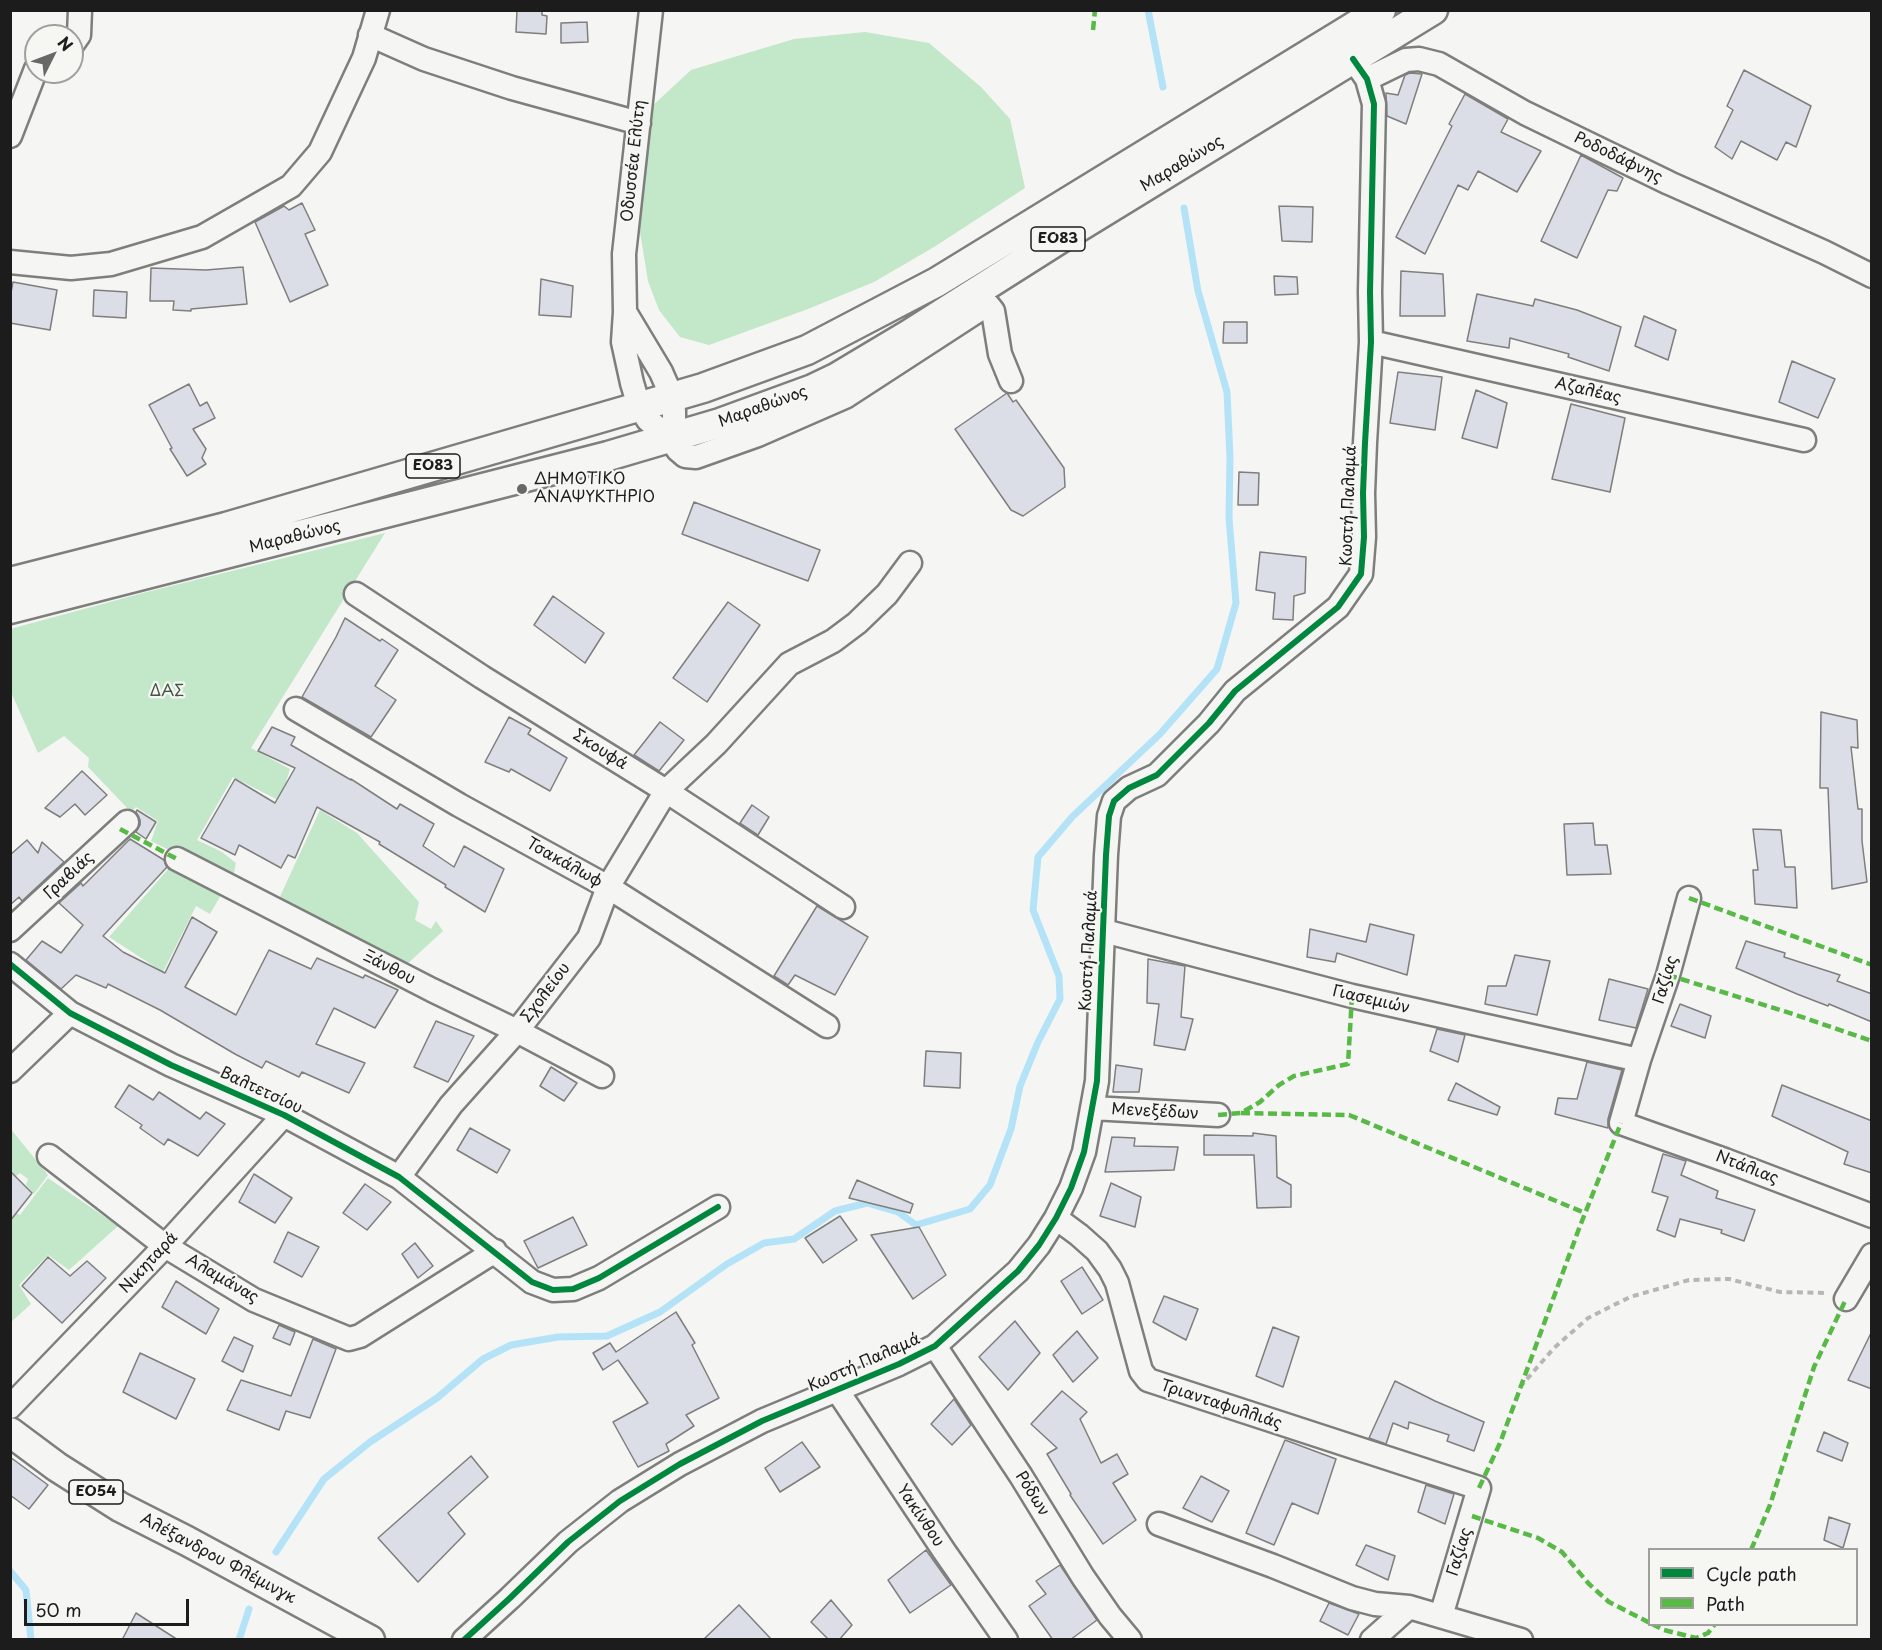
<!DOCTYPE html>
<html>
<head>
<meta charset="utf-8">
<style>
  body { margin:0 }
  #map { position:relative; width:1882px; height:1650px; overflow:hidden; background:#f5f5f3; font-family:"Playpen Sans",sans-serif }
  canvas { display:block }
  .frame { position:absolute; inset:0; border:12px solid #1c1c1c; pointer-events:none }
  .legend { position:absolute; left:1648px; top:1548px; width:210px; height:78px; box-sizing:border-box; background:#f6f6f2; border:2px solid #9f9f9c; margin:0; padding:8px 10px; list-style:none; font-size:18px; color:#1c1c1c }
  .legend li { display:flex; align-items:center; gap:12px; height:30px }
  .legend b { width:30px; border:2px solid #9f9f9c }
  .north { position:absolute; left:24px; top:24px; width:60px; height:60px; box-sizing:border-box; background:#f6f6f2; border:2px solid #9f9f9c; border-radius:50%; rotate:48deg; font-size:16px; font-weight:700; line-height:24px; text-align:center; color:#1c1c1c }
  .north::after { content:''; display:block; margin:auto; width:21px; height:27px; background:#686867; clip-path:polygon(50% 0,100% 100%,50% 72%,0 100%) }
  .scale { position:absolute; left:24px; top:1599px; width:165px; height:27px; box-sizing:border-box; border:3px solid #1c1c1c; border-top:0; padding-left:8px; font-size:18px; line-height:21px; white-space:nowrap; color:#1c1c1c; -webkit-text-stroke:4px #f6f6f2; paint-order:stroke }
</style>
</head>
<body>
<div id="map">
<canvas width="1882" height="1650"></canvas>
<div class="frame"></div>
<ul class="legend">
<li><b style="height:8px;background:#00873e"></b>Cycle path</li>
<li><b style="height:8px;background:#58b947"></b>Path</li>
</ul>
<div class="north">N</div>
<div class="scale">50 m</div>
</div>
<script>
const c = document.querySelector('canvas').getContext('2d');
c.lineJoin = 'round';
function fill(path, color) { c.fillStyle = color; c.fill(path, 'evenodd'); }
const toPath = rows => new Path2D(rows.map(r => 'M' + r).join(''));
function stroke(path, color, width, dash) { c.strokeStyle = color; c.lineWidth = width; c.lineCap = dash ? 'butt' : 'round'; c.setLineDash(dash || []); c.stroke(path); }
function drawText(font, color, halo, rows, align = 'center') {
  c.font = font + ' "Playpen Sans",sans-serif'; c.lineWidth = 4.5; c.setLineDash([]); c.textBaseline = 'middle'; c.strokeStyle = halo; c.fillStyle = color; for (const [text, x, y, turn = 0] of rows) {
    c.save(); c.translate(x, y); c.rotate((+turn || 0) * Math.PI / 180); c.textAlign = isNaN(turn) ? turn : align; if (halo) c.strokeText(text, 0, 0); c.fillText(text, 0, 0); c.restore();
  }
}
fill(toPath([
  [865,32,929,43,981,87,1010,119,1025,188,934,247,874,282,808,309,709,345,680,337,659,310,648,281,637,214,649,109,691,70,794,39],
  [385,533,251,748,290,769,280,801,233,777,197,840,222,852,236,863,232,882,151,841,158,821,136,807,131,812,88,767,89,758,64,736,38,753,11,692,10,629,143,593],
  [320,810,357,833,419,902,415,920,431,929,436,921,443,931,405,966,277,903],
  [177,859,189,865,186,879,206,886,221,895,210,914,196,906,163,972,109,937],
  [10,1128,48,1175,34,1194,26,1185,28,1179,20,1173,11,1180],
  [48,1178,118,1226,69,1270,48,1255,19,1285,31,1304,11,1322,10,1209,20,1215]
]), '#c2e7c9');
stroke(toPath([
  [1148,10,1163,87],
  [276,1552,324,1479,370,1442,437,1398,483,1359,511,1345,558,1337,607,1336,660,1312,727,1264,764,1243,794,1239,835,1211,867,1203,898,1212,916,1225,970,1209,990,1185,1011,1129,1020,1086,1038,1042,1060,999,1059,976,1033,910,1038,857,1072,817,1160,734,1217,669,1236,603,1229,518,1230,457,1227,392,1198,291,1184,208],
  [10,1571,26,1590,31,1640],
  [239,1640,249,1609]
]), '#b4e3f8', 7);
const building = toPath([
  [517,10,542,10,542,15,547,16,546,34,516,32,517,10],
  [587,22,588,42,561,43,561,23,587,22],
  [1744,70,1811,106,1796,147,1786,142,1777,160,1741,141,1732,159,1715,147,1733,110,1727,106,1744,70],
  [1410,73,1422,74,1406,124,1387,116,1386,95,1386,93,1398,95,1405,75,1410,73],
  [1465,94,1508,119,1501,132,1541,151,1517,192,1478,171,1468,190,1458,185,1425,254,1396,237,1452,126,1449,124,1465,94],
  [1581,155,1623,178,1617,191,1608,190,1577,258,1541,241,1581,155],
  [302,203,315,230,305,234,328,285,290,302,255,222,284,206,289,210,302,203],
  [1279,206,1313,207,1312,242,1282,241,1279,206],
  [243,267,247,304,191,309,191,311,173,310,174,301,150,301,151,268,206,270,243,267],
  [1401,271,1443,274,1445,316,1400,316,1401,271],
  [1274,276,1297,277,1298,294,1275,295,1274,276],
  [541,279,573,286,571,317,539,315,541,279],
  [13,282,57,290,50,330,10,323,10,298,13,282],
  [94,290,127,292,126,318,93,316,94,290],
  [1477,294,1533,306,1535,299,1577,310,1621,327,1609,371,1568,357,1569,354,1510,338,1509,348,1467,341,1477,294],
  [1644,316,1676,330,1668,360,1635,346,1644,316],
  [1224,322,1247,322,1247,343,1223,343,1224,322],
  [1792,361,1835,379,1818,418,1779,402,1792,361],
  [1398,372,1442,377,1435,430,1390,423,1398,372],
  [189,384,200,406,207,402,215,418,193,429,206,449,202,458,206,464,187,476,170,449,172,448,149,405,189,384],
  [1476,390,1507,403,1497,448,1462,438,1476,390],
  [1007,393,1013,402,1016,400,1064,468,1065,487,1023,516,1011,510,955,429,1007,393],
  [1571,404,1625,418,1610,492,1552,479,1571,404],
  [1239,472,1259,473,1258,505,1238,505,1239,472],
  [694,502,820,550,808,581,682,534,694,502],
  [1260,552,1306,557,1305,593,1294,596,1293,620,1273,619,1275,593,1256,590,1260,552],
  [553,596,604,633,585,663,534,625,553,596],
  [728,602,760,625,707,702,673,678,728,602],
  [345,618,380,641,382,639,398,650,375,686,396,700,371,737,302,697,336,637,345,618],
  [1821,712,1857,720,1858,748,1851,747,1858,809,1862,809,1862,841,1867,882,1832,889,1828,788,1820,788,1821,712],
  [509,717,531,729,528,734,567,758,550,791,511,769,509,772,485,762,509,717],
  [660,722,684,740,659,771,634,755,660,722],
  [272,727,295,737,291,745,351,780,351,779,397,809,400,804,434,824,423,846,454,867,464,846,504,869,485,912,445,887,446,885,379,844,380,842,317,807,295,858,288,855,281,868,239,845,235,855,201,838,235,779,275,803,295,768,258,751,272,727],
  [82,771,107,795,85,815,75,804,60,817,45,808,82,771],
  [752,805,769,817,758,835,740,823,752,805],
  [137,810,156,822,146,839,136,832,140,825,140,820,136,812,137,810],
  [1593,823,1595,845,1607,845,1611,874,1567,875,1564,824,1593,823],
  [1753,829,1781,830,1785,867,1795,867,1797,908,1755,904,1753,870,1758,870,1753,829],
  [130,839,164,860,167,867,103,936,123,952,165,973,192,917,217,932,185,987,236,1015,269,950,311,969,317,958,363,978,365,975,398,990,375,1028,334,1008,316,1044,365,1063,349,1093,302,1072,299,1077,266,1061,262,1068,235,1054,160,1010,108,984,106,988,76,975,61,989,26,960,42,941,61,953,83,925,59,903,81,883,83,886,130,839],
  [27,840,38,853,42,842,64,862,22,901,19,897,10,905,10,855,27,840],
  [817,906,868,937,835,995,795,975,788,985,774,976,817,906],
  [1370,924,1414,935,1407,975,1337,953,1335,962,1307,957,1310,929,1366,942,1370,924],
  [1746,941,1785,953,1784,957,1840,975,1837,981,1872,994,1872,1022,1829,1004,1828,1006,1797,994,1736,968,1746,941],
  [1515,955,1550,961,1537,1015,1485,1004,1488,986,1506,986,1515,955],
  [1148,959,1185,966,1181,1017,1193,1019,1185,1050,1154,1045,1159,1004,1147,1003,1148,959],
  [1609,979,1648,989,1636,1028,1599,1020,1609,979],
  [1680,1004,1711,1016,1705,1038,1671,1026,1680,1004],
  [436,1021,474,1036,448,1082,414,1067,436,1021],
  [1437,1029,1465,1035,1458,1062,1430,1051,1437,1029],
  [926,1051,961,1053,960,1088,924,1086,926,1051],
  [1587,1062,1622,1070,1608,1119,1608,1128,1555,1114,1558,1098,1577,1099,1587,1062],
  [1116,1065,1142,1069,1139,1092,1113,1092,1116,1065],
  [551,1067,577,1083,564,1101,540,1086,551,1067],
  [1456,1083,1500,1107,1497,1115,1448,1100,1456,1083],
  [129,1085,153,1100,159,1092,200,1119,206,1112,225,1124,198,1156,168,1139,164,1145,140,1128,142,1125,115,1107,129,1085],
  [1782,1085,1872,1121,1872,1173,1844,1164,1848,1152,1772,1116,1782,1085],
  [470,1128,510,1150,497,1173,457,1150,470,1128],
  [1253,1133,1276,1136,1277,1177,1291,1185,1291,1207,1257,1208,1254,1155,1204,1155,1204,1135,1253,1136,1253,1133],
  [1112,1137,1135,1138,1134,1146,1178,1147,1174,1170,1105,1172,1112,1137],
  [1663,1154,1686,1161,1681,1175,1718,1191,1716,1198,1755,1210,1744,1241,1721,1233,1722,1230,1680,1219,1675,1237,1657,1230,1668,1197,1652,1192,1663,1154],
  [10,1171,32,1193,10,1221,10,1171],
  [254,1174,292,1198,275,1223,239,1202,254,1174],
  [857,1180,913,1204,910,1213,849,1198,857,1180],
  [1111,1183,1141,1197,1135,1227,1100,1216,1111,1183],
  [365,1184,391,1202,367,1230,343,1213,365,1184],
  [840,1216,857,1240,823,1263,805,1238,840,1216],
  [573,1217,587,1245,538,1268,524,1241,573,1217],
  [919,1227,946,1275,913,1299,871,1235,919,1227],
  [288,1232,319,1247,302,1277,274,1262,288,1232],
  [415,1243,433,1266,418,1278,402,1254,415,1243],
  [48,1257,70,1276,87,1261,106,1278,62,1323,22,1286,48,1257],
  [1082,1267,1103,1300,1082,1314,1061,1281,1082,1267],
  [176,1281,219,1309,206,1334,162,1307,176,1281],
  [1164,1296,1198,1309,1186,1340,1153,1322,1164,1296],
  [676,1312,695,1343,692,1345,719,1398,686,1415,694,1426,666,1444,669,1451,638,1467,613,1422,648,1403,618,1360,603,1370,593,1353,610,1343,616,1352,676,1312],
  [1015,1321,1040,1353,1008,1390,979,1357,1015,1321],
  [279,1325,295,1332,290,1345,273,1338,279,1325],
  [1273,1327,1299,1337,1283,1387,1256,1376,1273,1327],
  [1077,1331,1098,1358,1073,1382,1053,1355,1077,1331],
  [1872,1331,1872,1389,1848,1380,1872,1331],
  [234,1337,253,1346,243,1372,222,1361,234,1337],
  [313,1339,336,1349,310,1418,286,1411,279,1430,227,1410,241,1380,291,1396,313,1339],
  [140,1353,195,1379,176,1419,123,1392,140,1353],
  [1395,1381,1435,1401,1484,1422,1474,1451,1447,1441,1449,1435,1409,1422,1408,1429,1393,1423,1386,1444,1369,1438,1395,1381],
  [1062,1391,1087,1412,1080,1419,1101,1463,1117,1454,1128,1474,1113,1483,1136,1520,1103,1544,1070,1495,1071,1494,1047,1454,1057,1448,1031,1424,1062,1391],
  [954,1399,971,1425,952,1445,931,1424,954,1399],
  [1824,1432,1848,1443,1842,1461,1817,1451,1824,1432],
  [1285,1440,1336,1459,1318,1514,1292,1503,1274,1545,1246,1533,1285,1440],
  [802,1442,820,1467,780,1492,765,1468,802,1442],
  [471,1456,488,1477,448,1513,465,1534,418,1582,378,1538,471,1456],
  [10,1457,48,1485,29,1509,10,1495,10,1457],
  [1201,1476,1229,1491,1212,1522,1183,1508,1201,1476],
  [1426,1485,1454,1494,1445,1524,1418,1512,1426,1485],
  [1829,1517,1850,1524,1843,1548,1824,1540,1829,1517],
  [1366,1545,1395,1556,1388,1580,1356,1565,1366,1545],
  [926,1550,951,1585,910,1613,888,1580,926,1550],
  [1060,1565,1097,1620,1070,1640,1053,1640,1029,1606,1046,1594,1036,1581,1060,1565],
  [831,1600,852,1625,839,1640,829,1640,811,1622,831,1600],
  [1329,1603,1359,1614,1348,1635,1320,1621,1329,1603],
  [739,1605,772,1640,703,1640,739,1605],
  [136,1613,178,1640,122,1640,136,1613]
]);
fill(building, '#dcdee7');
stroke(building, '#7e7e7d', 1.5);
const minor = toPath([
  [651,10,624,254,625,312,623,342,632,383,639,406,648,420,670,438,678,450,685,456,696,457,758,435,845,397,985,306,989,306,993,311,1000,354,1011,381],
  [370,35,424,59,512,88,639,123],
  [72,45,79,35,80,10],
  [1367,79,1406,60,1419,59,1439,64,1525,113,1669,183,1824,252,1872,276],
  [10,136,36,69],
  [10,262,71,268,111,264,202,237,291,186,320,152,364,58,378,10],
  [625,312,661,372,672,397,674,411,674,424,670,438],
  [1371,342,1804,440],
  [356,594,482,677,666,791,843,907],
  [296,709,459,805,608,887,827,1026],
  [177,859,432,990,517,1031,602,1076],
  [1689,898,1668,975,1639,1060,1621,1123,1725,1160,1872,1216],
  [10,930,127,822],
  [1104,931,1352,996,1639,1060],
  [10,964,70,1013,171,1065,284,1115,399,1177,532,1282,553,1290,573,1289,599,1278,718,1207],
  [10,1071,70,1013],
  [1092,1108,1218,1115],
  [49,1156,165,1246,254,1300,349,1339,360,1336,495,1251],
  [399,1177,451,1105,517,1031,589,938,608,887,666,791,716,744,789,664,833,641,857,623,887,594,910,563],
  [1056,1218,1079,1235,1097,1251,1110,1269,1117,1283,1141,1371,1148,1380,1479,1488,1441,1616],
  [1846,1299,1872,1255],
  [935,1346,1021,1476,1083,1577,1110,1616,1130,1640],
  [837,1390,944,1551,1006,1640],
  [10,1407,165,1246,284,1115],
  [1159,1524,1273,1566,1352,1598,1375,1604,1409,1607,1521,1640],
  [464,1640,510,1598,568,1542,620,1501,680,1464,762,1421,899,1364,935,1346,1018,1271,1039,1245,1056,1218,1071,1188,1084,1152,1097,1081,1106,855,1109,816,1114,801,1129,788,1157,775,1209,723,1235,691,1338,607,1361,574,1364,537,1363,493,1365,443,1371,342,1370,292,1374,104,1367,79,1353,59],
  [1372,1640,1409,1607]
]);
const major = toPath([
  [10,582,226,527,703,388,807,350,937,282,1381,10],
  [10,609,608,456,720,423,813,389,836,378,908,335,1069,233,1433,10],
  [10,1432,57,1467,120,1507,187,1541,370,1640]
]);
stroke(minor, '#7e7e7d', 27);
stroke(major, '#7e7e7d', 33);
stroke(toPath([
  [1520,1387,1554,1348,1588,1318,1630,1297,1689,1280,1729,1279,1780,1292,1826,1293]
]), '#b6b6b5', 4, [6, 4.5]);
stroke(minor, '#f5f5f3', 22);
stroke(major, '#f5f5f3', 28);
stroke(toPath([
  [1093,30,1095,10],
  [120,829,177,859],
  [1689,898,1872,965],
  [1668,975,1793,1014,1872,1041],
  [1241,1113,1349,1115,1585,1213],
  [1218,1115,1241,1113,1260,1102,1279,1085,1294,1076,1348,1064,1352,996],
  [1479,1488,1500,1443,1580,1226,1621,1123],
  [1472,1516,1538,1538,1562,1552,1589,1584,1609,1602,1650,1623],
  [1751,1550,1770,1505,1814,1367,1846,1299],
  [1652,1624,1664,1630,1696,1638,1708,1633,1715,1624]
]), '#58b947', 4.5, [9, 4.5]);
stroke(toPath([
  [10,964,70,1013,171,1065,284,1115,399,1177,532,1282,553,1290,573,1289,599,1278,718,1207],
  [464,1640,510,1598,568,1542,620,1501,680,1464,762,1421,899,1364,935,1346,1018,1271,1039,1245,1056,1218,1071,1188,1084,1152,1097,1081,1106,855,1109,816,1114,801,1129,788,1157,775,1209,723,1235,691,1338,607,1361,574,1364,537,1363,493,1365,443,1371,342,1370,292,1374,104,1367,79,1353,59]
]), '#00873e', 6);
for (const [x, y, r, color] of [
  [522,489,6,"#686867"]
]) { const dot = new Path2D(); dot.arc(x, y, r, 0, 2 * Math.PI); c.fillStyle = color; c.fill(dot); stroke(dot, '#f6f6f2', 2); }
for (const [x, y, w] of [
  [1058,239,54],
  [433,466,54],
  [96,1492,54]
]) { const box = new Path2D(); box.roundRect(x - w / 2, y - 12, w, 24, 4.5); c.fillStyle = '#f6f6f2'; c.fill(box); stroke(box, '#1c1c1c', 1.5); }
drawText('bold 15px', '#1c1c1c', null, [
  ["ΕΟ83",1058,239],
  ["ΕΟ83",433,466],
  ["ΕΟ54",96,1492]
]);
drawText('16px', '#1c1c1c', '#f6f6f2', [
  ["Ροδοδάφνης",1618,158,26],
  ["Οδυσσέα Ελύτη",634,161,-84],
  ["Μαραθώνος",1182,164,-31],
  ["Αζαλέας",1588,391,13],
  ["Μαραθώνος",763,407,-20],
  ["Κωστή Παλαμά",1349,506,-88],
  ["Μαραθώνος",295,537,-14],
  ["Σκουφά",600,750,32],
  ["Τσακάλωφ",564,863,29],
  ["Γραβιάς",69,876,-43],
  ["Κωστή Παλαμά",1089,951,-87],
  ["Ξάνθου",389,968,27],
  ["Γαζίας",1666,980,-73],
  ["Σχολείου",546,993,-53],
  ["Γιασεμιών",1371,1000,13],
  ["Βαλτετσίου",261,1091,25],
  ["Μενεξέδων",1155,1112,3],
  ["Ντάλιας",1747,1168,21],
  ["Νικηταρά",149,1263,-47],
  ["Αλαμάνας",222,1279,30],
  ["Κωστή Παλαμά",864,1363,-24],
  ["Τριανταφυλλιάς",1221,1405,18],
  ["Ρόδων",1032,1494,58],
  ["Υακίνθου",920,1516,56],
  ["Γαζίας",1460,1552,-73],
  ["Αλέξανδρου Φλέμινγκ",218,1559,28]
]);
drawText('16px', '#1c1c1c', '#f6f6f2', [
  ["ΔΗΜΟΤΙΚΟ",534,480],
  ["ΑΝΑΨΥΚΤΗΡΙΟ",534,498]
], 'left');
drawText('16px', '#415545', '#f6f6f2', [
  ["ΔΑΣ",167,692]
]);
</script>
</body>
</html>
